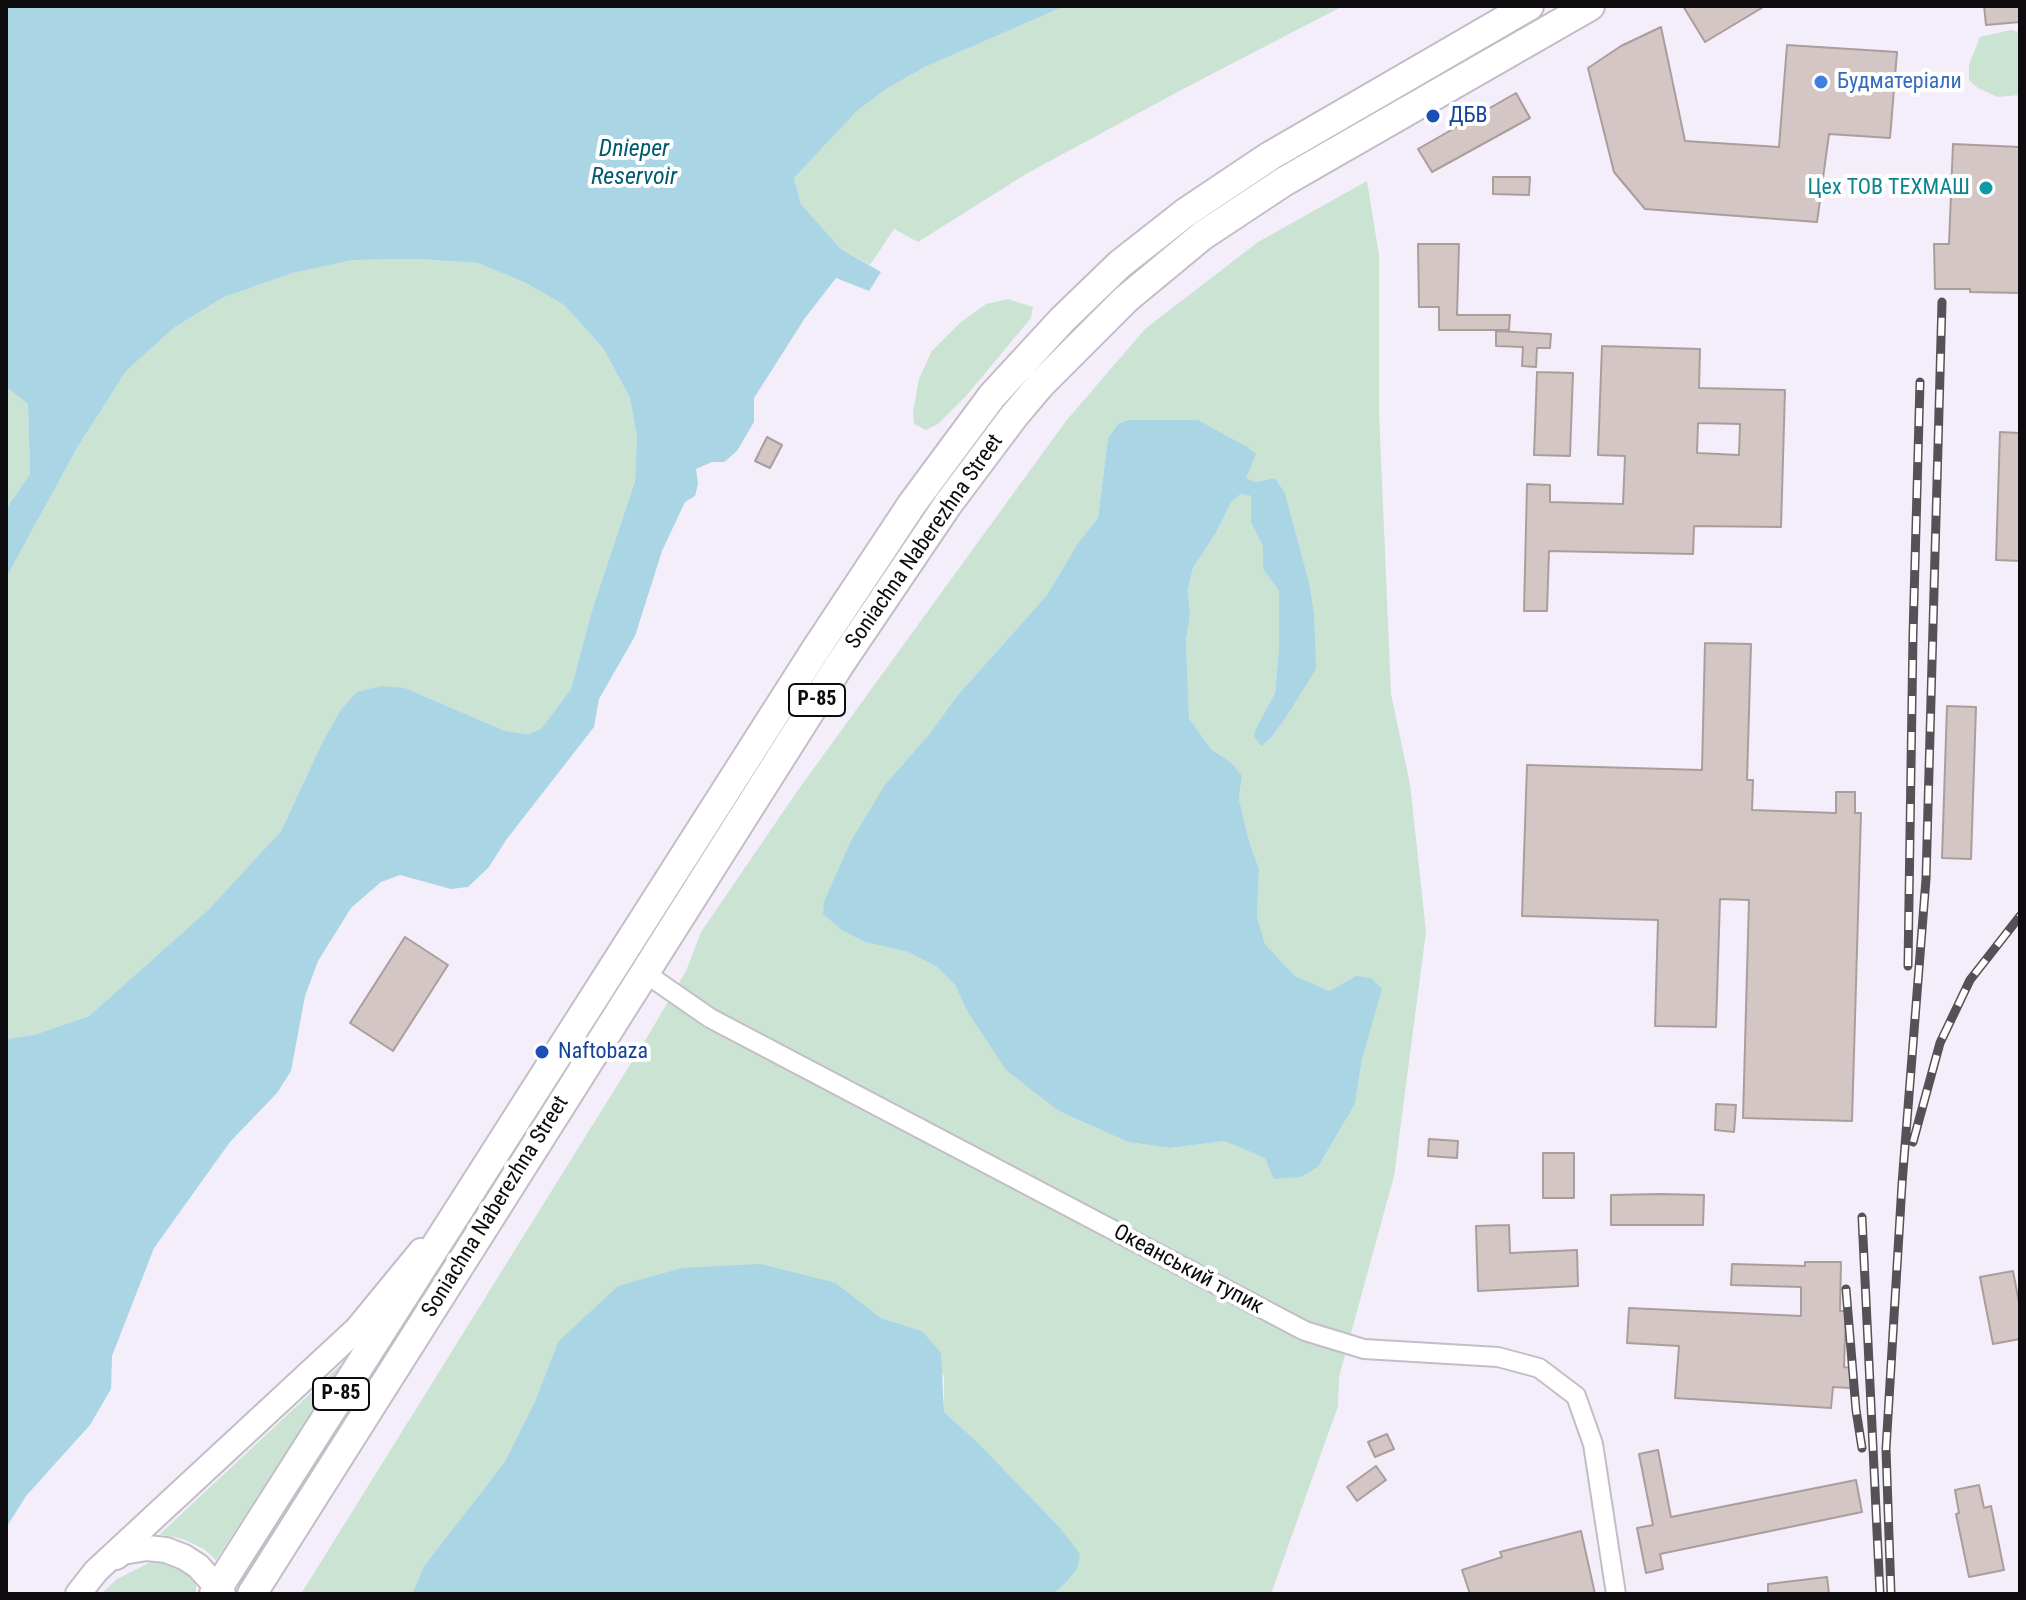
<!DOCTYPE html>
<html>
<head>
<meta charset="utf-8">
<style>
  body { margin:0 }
  #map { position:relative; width:2026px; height:1600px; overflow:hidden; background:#f4eefa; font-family:"Roboto Condensed",sans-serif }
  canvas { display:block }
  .frame { position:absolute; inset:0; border:8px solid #0d0b0e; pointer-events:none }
</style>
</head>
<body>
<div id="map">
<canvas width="2026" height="1600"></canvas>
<div class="frame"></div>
</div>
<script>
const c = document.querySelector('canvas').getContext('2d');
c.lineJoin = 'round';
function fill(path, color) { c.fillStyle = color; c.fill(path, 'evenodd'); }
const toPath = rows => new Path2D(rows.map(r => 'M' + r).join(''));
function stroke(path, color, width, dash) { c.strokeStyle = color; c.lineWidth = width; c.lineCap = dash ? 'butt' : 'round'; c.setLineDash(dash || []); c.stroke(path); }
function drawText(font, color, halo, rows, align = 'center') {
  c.font = font + ' "Roboto Condensed",sans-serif'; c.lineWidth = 8; c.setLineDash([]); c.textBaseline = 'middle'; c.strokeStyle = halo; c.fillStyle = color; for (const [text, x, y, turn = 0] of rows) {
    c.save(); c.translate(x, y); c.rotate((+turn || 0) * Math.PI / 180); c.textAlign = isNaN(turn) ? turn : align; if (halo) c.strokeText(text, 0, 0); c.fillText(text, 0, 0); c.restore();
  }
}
fill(toPath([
  [1065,6,1343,6,1183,89,1026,174,918,242,894,229,870,265,841,249,801,204,794,178,857,111,886,89,925,67],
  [2011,30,2020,32,2020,95,1998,97,1978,88,1969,80,1969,65,1980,37],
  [1367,181,1379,255,1379,411,1391,694,1410,784,1426,932,1394,1176,1339,1377,1338,1406,1271,1594,1053,1594,1077,1569,974,1439,944,1412,944,1377,922,1331,881,1318,836,1283,558,1342,536,1399,504,1463,424,1566,412,1594,301,1594,646,1039,686,971,701,932,798,790,1066,421,1145,329,1258,242],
  [1128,420,1198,420,1246,446,1245,478,1255,482,1275,478,1285,493,1309,582,1284,720,1271,738,1261,745,1256,728,1275,693,1279,647,1279,591,1263,569,1263,547,1251,522,1251,496,1241,494,1232,501,1217,531,1193,568,1188,589,1190,615,1186,641,1189,718,1211,749,1232,763,1242,776,1239,799,1249,841,1259,869,1257,916,1265,944,1295,976,1330,991,1362,1059,1355,1104,1318,1167,1265,1158,1224,1141,1170,1148,1128,1142,1059,1111,966,1009,955,985,937,967,908,952,865,942,928,736,957,696,1047,595,1078,543,1098,518,1108,438,1118,424],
  [418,259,478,263,526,283,564,305,603,348,630,398,637,437,635,481,593,607,571,689,541,729,528,734,505,731,405,688,322,743,281,831,209,909,89,1016,34,1035,6,1039,6,578,77,448,126,371,175,327,224,297,291,273,353,260],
  [1008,299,1033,307,1031,318,967,395,938,424,926,430,914,424,913,412,919,379,932,351,961,322,986,304],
  [6,387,28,404,30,474,6,509],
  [346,1360,216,1560,204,1549,183,1539,160,1534],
  [151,1562,165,1564,188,1574,196,1582,196,1594,101,1594,117,1579]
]), '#cbe3d2');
fill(toPath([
  [6,6,1065,6,925,67,886,89,857,111,794,178,801,204,841,249,881,272,869,291,836,278,805,318,754,398,754,422,737,451,724,462,712,462,696,469,698,484,695,496,685,502,662,551,635,636,599,699,594,727,506,840,489,867,468,887,451,889,400,875,381,882,351,908,318,961,305,996,291,1071,277,1093,230,1142,154,1248,112,1356,111,1389,90,1425,26,1496,6,1528,6,1039,34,1035,89,1016,209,909,281,831,322,743,341,710,357,692,382,686,405,688,505,731,528,734,541,729,571,689,593,607,635,481,637,437,630,398,603,348,564,305,526,283,478,263,418,259,353,260,292,273,224,297,175,327,126,371,77,448,6,578,6,509,30,474,28,404,6,387],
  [1128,420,1198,420,1246,446,1256,454,1246,478,1255,482,1275,478,1285,493,1309,582,1314,614,1316,669,1284,720,1271,738,1261,746,1254,736,1256,728,1275,693,1279,647,1279,591,1263,569,1263,547,1251,522,1251,496,1241,494,1232,501,1217,531,1193,568,1188,589,1190,615,1186,641,1189,718,1211,749,1232,763,1242,776,1239,799,1249,841,1259,869,1257,916,1265,944,1295,976,1330,991,1356,976,1371,978,1382,989,1362,1059,1355,1104,1318,1167,1300,1177,1274,1179,1265,1158,1224,1141,1170,1148,1128,1142,1059,1111,1006,1070,966,1009,955,985,937,967,908,952,865,942,842,930,823,914,824,902,851,841,885,785,928,736,957,696,1047,595,1078,543,1098,518,1108,438,1118,424],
  [760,1264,836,1283,881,1318,922,1331,941,1353,944,1412,974,1439,1060,1528,1080,1554,1077,1569,1066,1582,1053,1594,412,1594,424,1566,504,1463,536,1399,558,1342,618,1286,682,1268]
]), '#aad5e5');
const building = toPath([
  [1683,6,1765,6,1705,42,1683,6],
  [1984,6,2020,6,2020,22,1986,25,1984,6],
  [1661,27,1685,141,1779,147,1787,45,1897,52,1890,138,1829,134,1817,222,1645,209,1614,172,1588,68,1621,46,1661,27],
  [1516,93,1530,118,1432,172,1418,149,1516,93],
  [1953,144,2020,147,2020,293,1970,292,1970,289,1935,289,1934,244,1949,244,1953,144],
  [1493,177,1530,177,1529,195,1493,194,1493,177],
  [1418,244,1459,244,1457,315,1510,315,1509,330,1439,330,1439,307,1419,307,1418,244],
  [1496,331,1551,334,1550,348,1537,348,1536,367,1522,366,1523,347,1496,346,1496,331],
  [1602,346,1700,349,1699,388,1785,390,1781,527,1694,526,1693,554,1549,551,1547,611,1524,611,1527,484,1550,485,1550,502,1623,504,1625,456,1598,455,1602,346],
  [1698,423,1740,424,1739,455,1697,453,1698,423],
  [1537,372,1573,373,1570,456,1534,455,1537,372],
  [2000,432,2020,433,2020,561,1996,560,2000,432],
  [767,437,782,445,770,468,755,461,767,437],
  [1705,643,1751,644,1747,780,1753,780,1752,810,1836,813,1836,792,1855,792,1855,813,1861,813,1852,1121,1743,1118,1749,900,1720,899,1716,1027,1655,1026,1658,920,1522,916,1527,765,1702,770,1705,643],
  [1947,706,1976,707,1971,859,1942,858,1947,706],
  [405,937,448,965,393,1051,350,1023,405,937],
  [1716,1104,1736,1105,1734,1132,1715,1130,1716,1104],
  [1429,1139,1458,1141,1457,1158,1428,1156,1429,1139],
  [1543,1153,1574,1153,1574,1198,1543,1198,1543,1153],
  [1660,1194,1704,1195,1703,1225,1611,1225,1611,1195,1660,1194],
  [1509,1225,1510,1253,1577,1250,1578,1286,1478,1291,1476,1226,1509,1225],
  [1805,1262,1841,1262,1840,1311,1846,1311,1844,1367,1852,1368,1850,1388,1833,1387,1831,1408,1675,1398,1679,1346,1627,1343,1629,1308,1801,1316,1801,1287,1731,1285,1732,1264,1805,1266,1805,1262],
  [2013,1271,2020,1308,2020,1339,1993,1344,1980,1277,2013,1271],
  [1387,1434,1394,1449,1375,1457,1368,1442,1387,1434],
  [1658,1450,1671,1517,1856,1480,1862,1512,1660,1554,1663,1569,1646,1573,1637,1528,1653,1525,1639,1454,1658,1450],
  [1376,1466,1386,1480,1357,1501,1347,1487,1376,1466],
  [1979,1485,1984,1508,1991,1506,2004,1570,1969,1577,1956,1514,1959,1513,1955,1490,1979,1485],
  [1581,1531,1595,1594,1470,1594,1462,1570,1502,1557,1500,1552,1581,1531],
  [1827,1577,1829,1594,1768,1594,1768,1584,1827,1577]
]);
fill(building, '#d4c6c4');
stroke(building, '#ab9d9c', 2);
const street = toPath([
  [645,973,710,1018,1305,1331,1364,1349,1498,1357,1539,1368,1576,1396,1593,1444,1616,1594]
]);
const secondary = toPath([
  [116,1557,123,1552,147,1548,166,1550,184,1557,198,1566,223,1594],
  [78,1594,96,1571,357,1329,421,1251]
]);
const primary = toPath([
  [214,1594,816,649,912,504,992,396,1062,320,1120,264,1185,213,1270,156,1529,6],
  [252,1594,840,664,948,504,1014,416,1041,384,1126,299,1202,236,1285,181,1590,6]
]);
stroke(street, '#c3bdc8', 22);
stroke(secondary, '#c3bdc8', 28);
stroke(primary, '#c3bdc8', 32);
stroke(street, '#fff', 18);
stroke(secondary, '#fff', 24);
stroke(primary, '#fff', 28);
const rail = toPath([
  [1908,966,1913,635,1920,382],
  [1913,1142,1940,1043,1970,980,2020,916],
  [1862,1217,1880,1594],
  [1846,1289,1856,1410,1862,1448],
  [1891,1594,1886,1449,1902,1184,1926,879,1942,302]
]);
stroke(rail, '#555157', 9);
stroke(rail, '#fff', 6, [18]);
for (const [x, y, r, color] of [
  [1821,82,8,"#3f7fe0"],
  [1433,116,8,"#1a4fb4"],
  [1986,188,8,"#0f9aa8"],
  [542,1052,8,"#1a4fb4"]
]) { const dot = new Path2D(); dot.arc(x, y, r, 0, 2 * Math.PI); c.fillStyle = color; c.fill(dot); stroke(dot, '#fff', 3); }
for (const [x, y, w] of [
  [817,700,56],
  [341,1394,56]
]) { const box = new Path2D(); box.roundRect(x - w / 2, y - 16, w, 32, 6); c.fillStyle = '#fff'; c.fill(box); stroke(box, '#0d0b0e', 2); }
drawText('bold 20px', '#0d0b0e', null, [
  ["Р-85",817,700],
  ["Р-85",341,1394]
]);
drawText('22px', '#366cbe', '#fff', [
  ["Будматеріали",1837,82]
], 'left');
drawText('22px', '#164399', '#fff', [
  ["ДБВ",1449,116],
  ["Naftobaza",558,1052]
], 'left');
drawText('22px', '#0d838f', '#fff', [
  ["Цех ТОВ ТЕХМАШ",1970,188]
], 'right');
drawText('22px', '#0d0b0e', '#fff', [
  ["Soniachna Naberezhna Street",925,542,-55],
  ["Soniachna Naberezhna Street",496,1207,-58],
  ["Океанський тупик",1188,1270,28]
]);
drawText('italic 24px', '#005b71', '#fff', [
  ["Dnieper",634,150],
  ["Reservoir",634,178]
]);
</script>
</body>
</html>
